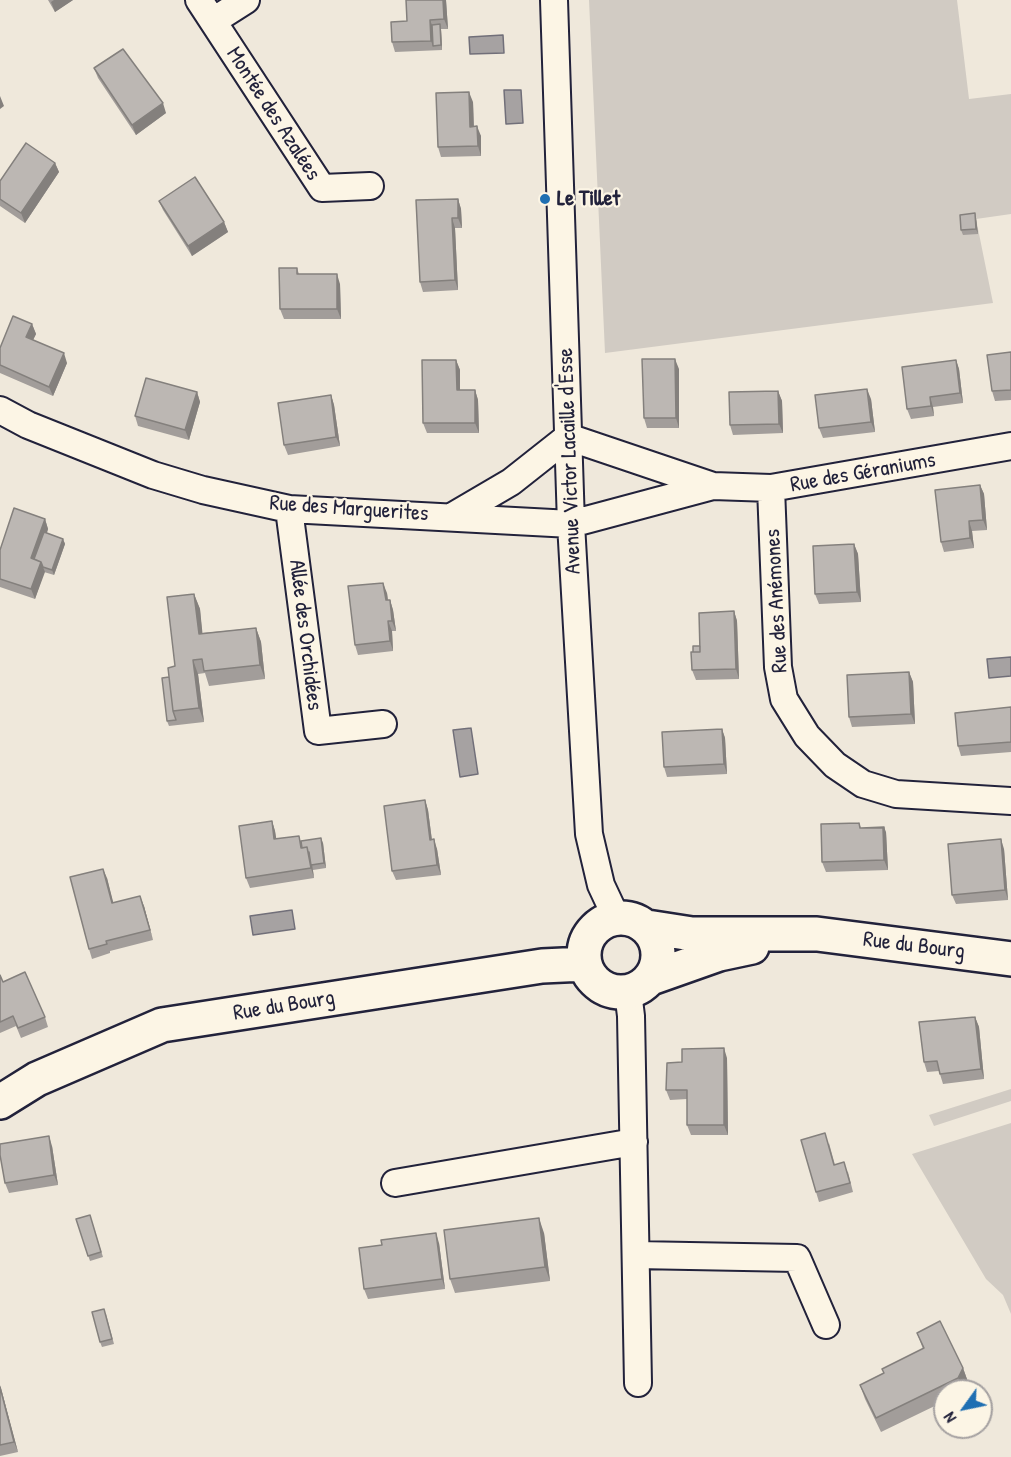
<!DOCTYPE html>
<html>
<head>
<meta charset="utf-8">
<style>
  body { margin:0 }
  #map { position:relative; width:1011px; height:1457px; overflow:hidden; background:#efe8db; font-family:"Patrick Hand",sans-serif }
  canvas { display:block }
  .north { position:absolute; left:933px; top:1379px; width:60px; height:60px; box-sizing:border-box; background:#fcf5e5; border:2px solid #a5a1a1; border-radius:50%; rotate:237deg; font-size:16px; font-weight:700; line-height:24px; text-align:center; color:#22223b }
  .north::after { content:''; display:block; margin:auto; width:21px; height:27px; background:#1f6fb2; clip-path:polygon(50% 0,100% 100%,50% 72%,0 100%) }
</style>
</head>
<body>
<div id="map">
<canvas width="1011" height="1457"></canvas>
<div class="north">N</div>
</div>
<script>
const c = document.querySelector('canvas').getContext('2d');
c.lineJoin = 'round';
function fill(path, color) { c.fillStyle = color; c.fill(path, 'evenodd'); }
const toPath = rows => new Path2D(rows.map(r => 'M' + r).join(''));
function stroke(path, color, width, dash) { c.strokeStyle = color; c.lineWidth = width; c.lineCap = dash ? 'butt' : 'round'; c.setLineDash(dash || []); c.stroke(path); }
function drawText(font, color, halo, rows, align = 'center') {
  c.font = font + ' "Patrick Hand",sans-serif'; c.lineWidth = 4.5; c.setLineDash([]); c.textBaseline = 'middle'; c.strokeStyle = halo; c.fillStyle = color; for (const [text, x, y, turn = 0] of rows) {
    c.save(); c.translate(x, y); c.rotate((+turn || 0) * Math.PI / 180); c.textAlign = isNaN(turn) ? turn : align; if (halo) c.strokeText(text, 0, 0); c.fillText(text, 0, 0); c.restore();
  }
}
fill(toPath([
  [589,0,957,0,969,99,1011,94,1011,214,976,219,993,303,605,353],
  [1011,1089,1011,1101,934,1126,929,1115],
  [1011,1123,1011,1314,1003,1295,986,1279,912,1154]
]), '#d1cbc3');
const water = toPath([
  [503,35,504,53,470,54,469,37,503,35],
  [504,90,521,90,523,123,506,124,504,90],
  [1011,657,1011,676,989,678,987,659,1011,657],
  [471,728,478,774,460,777,453,730,471,728],
  [292,910,295,929,253,935,250,916,292,910]
]);
fill(water, '#a6a2a2');
stroke(water, '#716f79', 1.5);
const minor = toPath([
  [199,0,322,188,370,186],
  [554,0,571,524,589,834,601,885,616,917],
  [213,21,246,0],
  [0,410,28,425,153,475,203,490,289,509,571,524,713,486,771,488,1011,446],
  [568,437,713,486],
  [771,488,778,667,784,699,807,736,835,765,863,784,896,794,1011,801],
  [289,509,318,731,383,724],
  [453,516,511,482,568,437],
  [628,992,631,1016,638,1383],
  [395,1183,634,1142],
  [636,1255,797,1258,826,1325]
]);
const tertiary = toPath([
  '584 955a37 37 0 1 1 74 0a37 37 0 1 1-74 0Z',
  [647,927,692,934,817,934,1011,959],
  [651,978,719,954,752,947],
  [0,1102,37,1079,162,1025,542,966,585,964]
]);
stroke(minor, '#22223b', 30);
stroke(tertiary, '#22223b', 38);
stroke(minor, '#fcf5e5', 26);
stroke(tertiary, '#fcf5e5', 33);
fill(toPath([
  [48,0,73,0,55,12],
  [406,0,446,0,448,29,441,29,442,50,395,52,392,42,407,21],
  [94,68,166,113,136,135,98,78],
  [473,102,474,126,481,136,481,156,441,157,438,147],
  [55,163,59,172,25,223,0,206,0,181],
  [458,199,461,209,462,228,455,228,458,290,423,292,420,282],
  [159,201,224,222,228,232,192,256,163,210],
  [976,218,978,234,963,235,961,230],
  [297,268,299,274,340,284,341,319,284,319,280,309],
  [32,324,36,334,33,340,67,363,53,396,0,373,0,348],
  [1011,352,1011,400,995,401,992,391],
  [456,360,460,370,460,390,475,390,478,400,479,433,427,433,423,423],
  [956,360,959,369,963,403,933,407,934,416,911,419,907,409],
  [679,369,679,428,647,428,644,418],
  [778,391,782,401,783,433,733,435,730,425],
  [197,392,200,402,189,440,138,426,135,416],
  [331,395,334,405,340,446,288,455,284,445],
  [871,399,875,432,823,438,819,428],
  [980,485,984,494,987,530,972,531,974,548,944,552,941,542],
  [45,519,48,529,47,533,63,539,65,544,54,575,44,572,35,599,0,587,0,550],
  [854,544,858,554,861,602,819,604,815,594],
  [387,593,388,600,390,600,393,610,396,631,392,631,393,651,358,655,355,645],
  [194,594,200,609,202,633,256,628,261,642,265,679,209,686,205,673,198,674,204,722,169,726,167,721,169,677,175,666],
  [734,611,737,621,739,679,696,680,692,670,693,652],
  [909,672,913,682,915,724,852,727,849,717],
  [1011,707,1011,752,961,756,958,746],
  [722,729,725,738,727,774,667,777,664,767],
  [425,800,428,810,432,840,437,849,441,875,396,880,392,871],
  [272,821,275,831,276,839,323,843,326,868,313,870,314,878,250,888,246,878],
  [859,823,861,828,886,832,888,870,826,872,822,862],
  [1004,849,1008,900,956,904,952,895],
  [107,878,113,903,144,906,153,940,110,951,110,953,92,959,89,949],
  [0,975,3,982,45,1017,48,1027,21,1038,16,1026,0,1033],
  [975,1017,979,1027,984,1079,943,1084,939,1071,927,1072,924,1062],
  [727,1058,728,1135,691,1135,687,1125,687,1099,670,1100,666,1090,682,1062],
  [829,1143,835,1165,848,1172,853,1192,819,1202,816,1192],
  [52,1146,58,1185,9,1193,5,1183],
  [90,1215,103,1257,90,1261,76,1219],
  [544,1233,550,1281,455,1293,450,1279],
  [439,1243,445,1289,368,1299,364,1289],
  [106,1314,114,1344,102,1347,100,1342],
  [917,1333,963,1368,968,1382,964,1391,945,1391,945,1401,881,1432,865,1399,860,1385,883,1373,923,1349],
  [0,1385,18,1452,0,1456]
]), '#a29d9a');
fill(toPath([
  [54,0,73,0,55,12,51,2],
  [443,0,446,0,448,29,444,19],
  [430,20,434,30,433,46,435,51,431,41],
  [440,24,441,29,442,50,441,45],
  [469,92,473,102,474,136,470,127],
  [0,96,4,106,0,109],
  [163,103,166,113,136,135,132,125],
  [477,126,481,136,481,156,478,146],
  [55,163,59,172,25,223,21,213],
  [458,199,461,209,462,228,458,218],
  [975,213,976,218,978,234,976,229],
  [452,218,455,228,458,290,455,280],
  [224,222,228,232,192,256,188,246],
  [337,274,340,284,341,319,337,309],
  [32,324,36,334,30,346,26,337],
  [64,353,67,363,53,396,49,387],
  [675,359,679,369,679,428,676,418],
  [456,360,460,370,460,400,457,390],
  [956,360,959,369,963,403,960,393],
  [867,389,871,399,875,432,871,422],
  [475,390,478,400,479,433,475,423],
  [778,391,782,401,783,433,779,424],
  [197,392,200,402,189,440,185,430],
  [331,395,334,405,340,446,336,437],
  [930,397,933,407,934,416,931,406],
  [980,485,984,494,987,530,983,520],
  [45,519,48,529,36,564,31,558],
  [969,521,972,531,974,548,970,538],
  [63,539,65,544,54,575,52,570],
  [854,544,858,554,861,602,857,592],
  [41,562,45,572,35,599,31,589],
  [383,583,387,593,389,610,386,600],
  [194,594,200,609,204,648,199,634],
  [390,600,393,610,396,631,392,621],
  [734,611,737,621,739,679,736,669],
  [388,621,392,631,393,651,390,641],
  [256,628,261,642,265,679,260,665],
  [193,660,198,674,204,722,199,708],
  [909,672,913,682,915,724,911,714],
  [722,729,725,738,727,774,724,764],
  [425,800,428,810,433,849,430,840],
  [272,821,275,831,278,849,274,839],
  [884,827,886,832,888,870,884,860,883,828],
  [321,838,323,843,326,868,324,863],
  [434,839,437,849,441,875,437,865],
  [1001,839,1004,849,1008,900,1005,890],
  [307,847,311,857,314,878,311,868],
  [103,869,107,878,116,913,112,903],
  [140,896,144,906,153,940,150,930],
  [975,1017,979,1027,984,1079,981,1069],
  [724,1048,727,1058,728,1135,724,1125],
  [49,1136,52,1146,58,1185,54,1175],
  [539,1218,544,1233,550,1281,545,1267],
  [436,1233,439,1243,445,1289,442,1279],
  [963,1368,968,1382,964,1391,958,1378],
  [0,1385,2,1392,18,1452,14,1442]
]), '#84807d');
const building = toPath([
  [406,0,443,0,444,19,430,20,431,41,392,42,391,22,407,21,406,0],
  [440,24,441,45,433,46,432,25,440,24],
  [123,49,163,103,132,125,94,68,123,49],
  [469,92,470,127,477,126,478,146,438,147,436,93,469,92],
  [26,143,55,163,21,213,0,199,0,181,26,143],
  [195,177,224,222,188,246,159,201,195,177],
  [458,199,458,218,452,218,455,280,420,282,416,200,458,199],
  [975,213,976,229,961,230,960,215,975,213],
  [279,268,297,268,297,274,337,274,337,309,280,309,279,268],
  [13,316,32,324,26,337,64,353,49,387,0,365,0,348,13,316],
  [1011,352,1011,390,992,391,987,355,1011,352],
  [642,359,675,359,676,418,644,418,642,359],
  [422,360,456,360,457,390,475,390,475,423,423,423,422,360],
  [956,360,960,393,930,397,931,406,907,409,902,367,956,360],
  [146,378,197,392,185,430,135,416,146,378],
  [867,389,871,422,819,428,815,395,867,389],
  [778,391,779,424,730,425,729,392,778,391],
  [331,395,336,437,284,445,278,403,331,395],
  [980,485,983,520,969,521,970,538,941,542,935,490,980,485],
  [14,508,45,519,31,558,41,562,31,589,0,579,0,550,14,508],
  [44,532,63,539,52,570,43,567,41,562,34,559,44,532],
  [854,544,857,592,815,594,813,546,854,544],
  [383,583,386,600,390,600,392,621,388,621,390,641,355,645,348,586,383,583],
  [194,594,199,634,256,628,260,665,204,671,202,659,193,660,199,708,173,711,168,668,175,666,167,597,194,594],
  [734,611,736,669,692,670,691,652,700,652,699,613,734,611],
  [693,646,700,646,700,652,693,652,693,646],
  [909,672,911,714,849,717,847,675,909,672],
  [169,677,173,711,176,720,167,721,162,678,169,677],
  [1011,707,1011,742,958,746,955,713,1011,707],
  [722,729,724,764,664,767,662,732,722,729],
  [425,800,430,840,434,839,437,865,392,871,384,806,425,800],
  [272,821,274,839,299,836,301,848,307,847,311,868,246,878,239,826,272,821],
  [859,823,860,828,883,828,884,860,822,862,821,824,859,823],
  [884,827,884,832,883,828,861,828,884,827],
  [321,838,324,863,311,865,309,852,308,852,307,847,302,848,301,841,321,838],
  [1001,839,1005,890,952,895,948,844,1001,839],
  [103,869,112,903,140,896,150,930,106,941,107,944,89,949,70,877,103,869],
  [25,972,45,1017,18,1028,13,1016,0,1022,0,975,3,982,25,972],
  [975,1017,981,1069,940,1074,937,1061,924,1062,919,1022,975,1017],
  [724,1048,724,1125,687,1125,687,1090,666,1090,667,1063,682,1062,682,1049,724,1048],
  [825,1133,834,1165,844,1162,850,1183,816,1192,801,1140,825,1133],
  [49,1136,54,1175,5,1183,0,1155,0,1144,49,1136],
  [90,1215,101,1252,88,1256,76,1219,90,1215],
  [539,1218,545,1267,450,1279,444,1230,539,1218],
  [436,1233,442,1279,364,1289,359,1248,382,1245,381,1240,436,1233],
  [104,1309,112,1339,100,1342,92,1312,104,1309],
  [940,1321,963,1368,958,1378,876,1418,860,1385,884,1373,882,1369,924,1348,917,1333,940,1321],
  [0,1387,14,1442,0,1445,0,1387]
]);
fill(building, '#bcb7b3');
stroke(building, '#84807d', 1.5);
for (const [x, y, r, color] of [
  [545,199,6,"#1f6fb2"]
]) { const dot = new Path2D(); dot.arc(x, y, r, 0, 2 * Math.PI); c.fillStyle = color; c.fill(dot); stroke(dot, '#fcf5e5', 2); }
drawText('22px', '#22223b', '#fcf5e5', [
  ["Montée des Azalées",273,114,57],
  ["Avenue Victor Lacaille d'Esse",570,461,-92],
  ["Rue des Géraniums",863,473,-10],
  ["Rue des Marguerites",349,509,4],
  ["Rue des Anémones",777,601,-93],
  ["Allée des Orchidées",305,635,83],
  ["Rue du Bourg",914,946,7],
  ["Rue du Bourg",284,1006,-9]
]);
drawText('bold 22px', '#22223b', '#fcf5e5', [
  ["Le Tillet",557,199]
], 'left');
</script>
</body>
</html>
